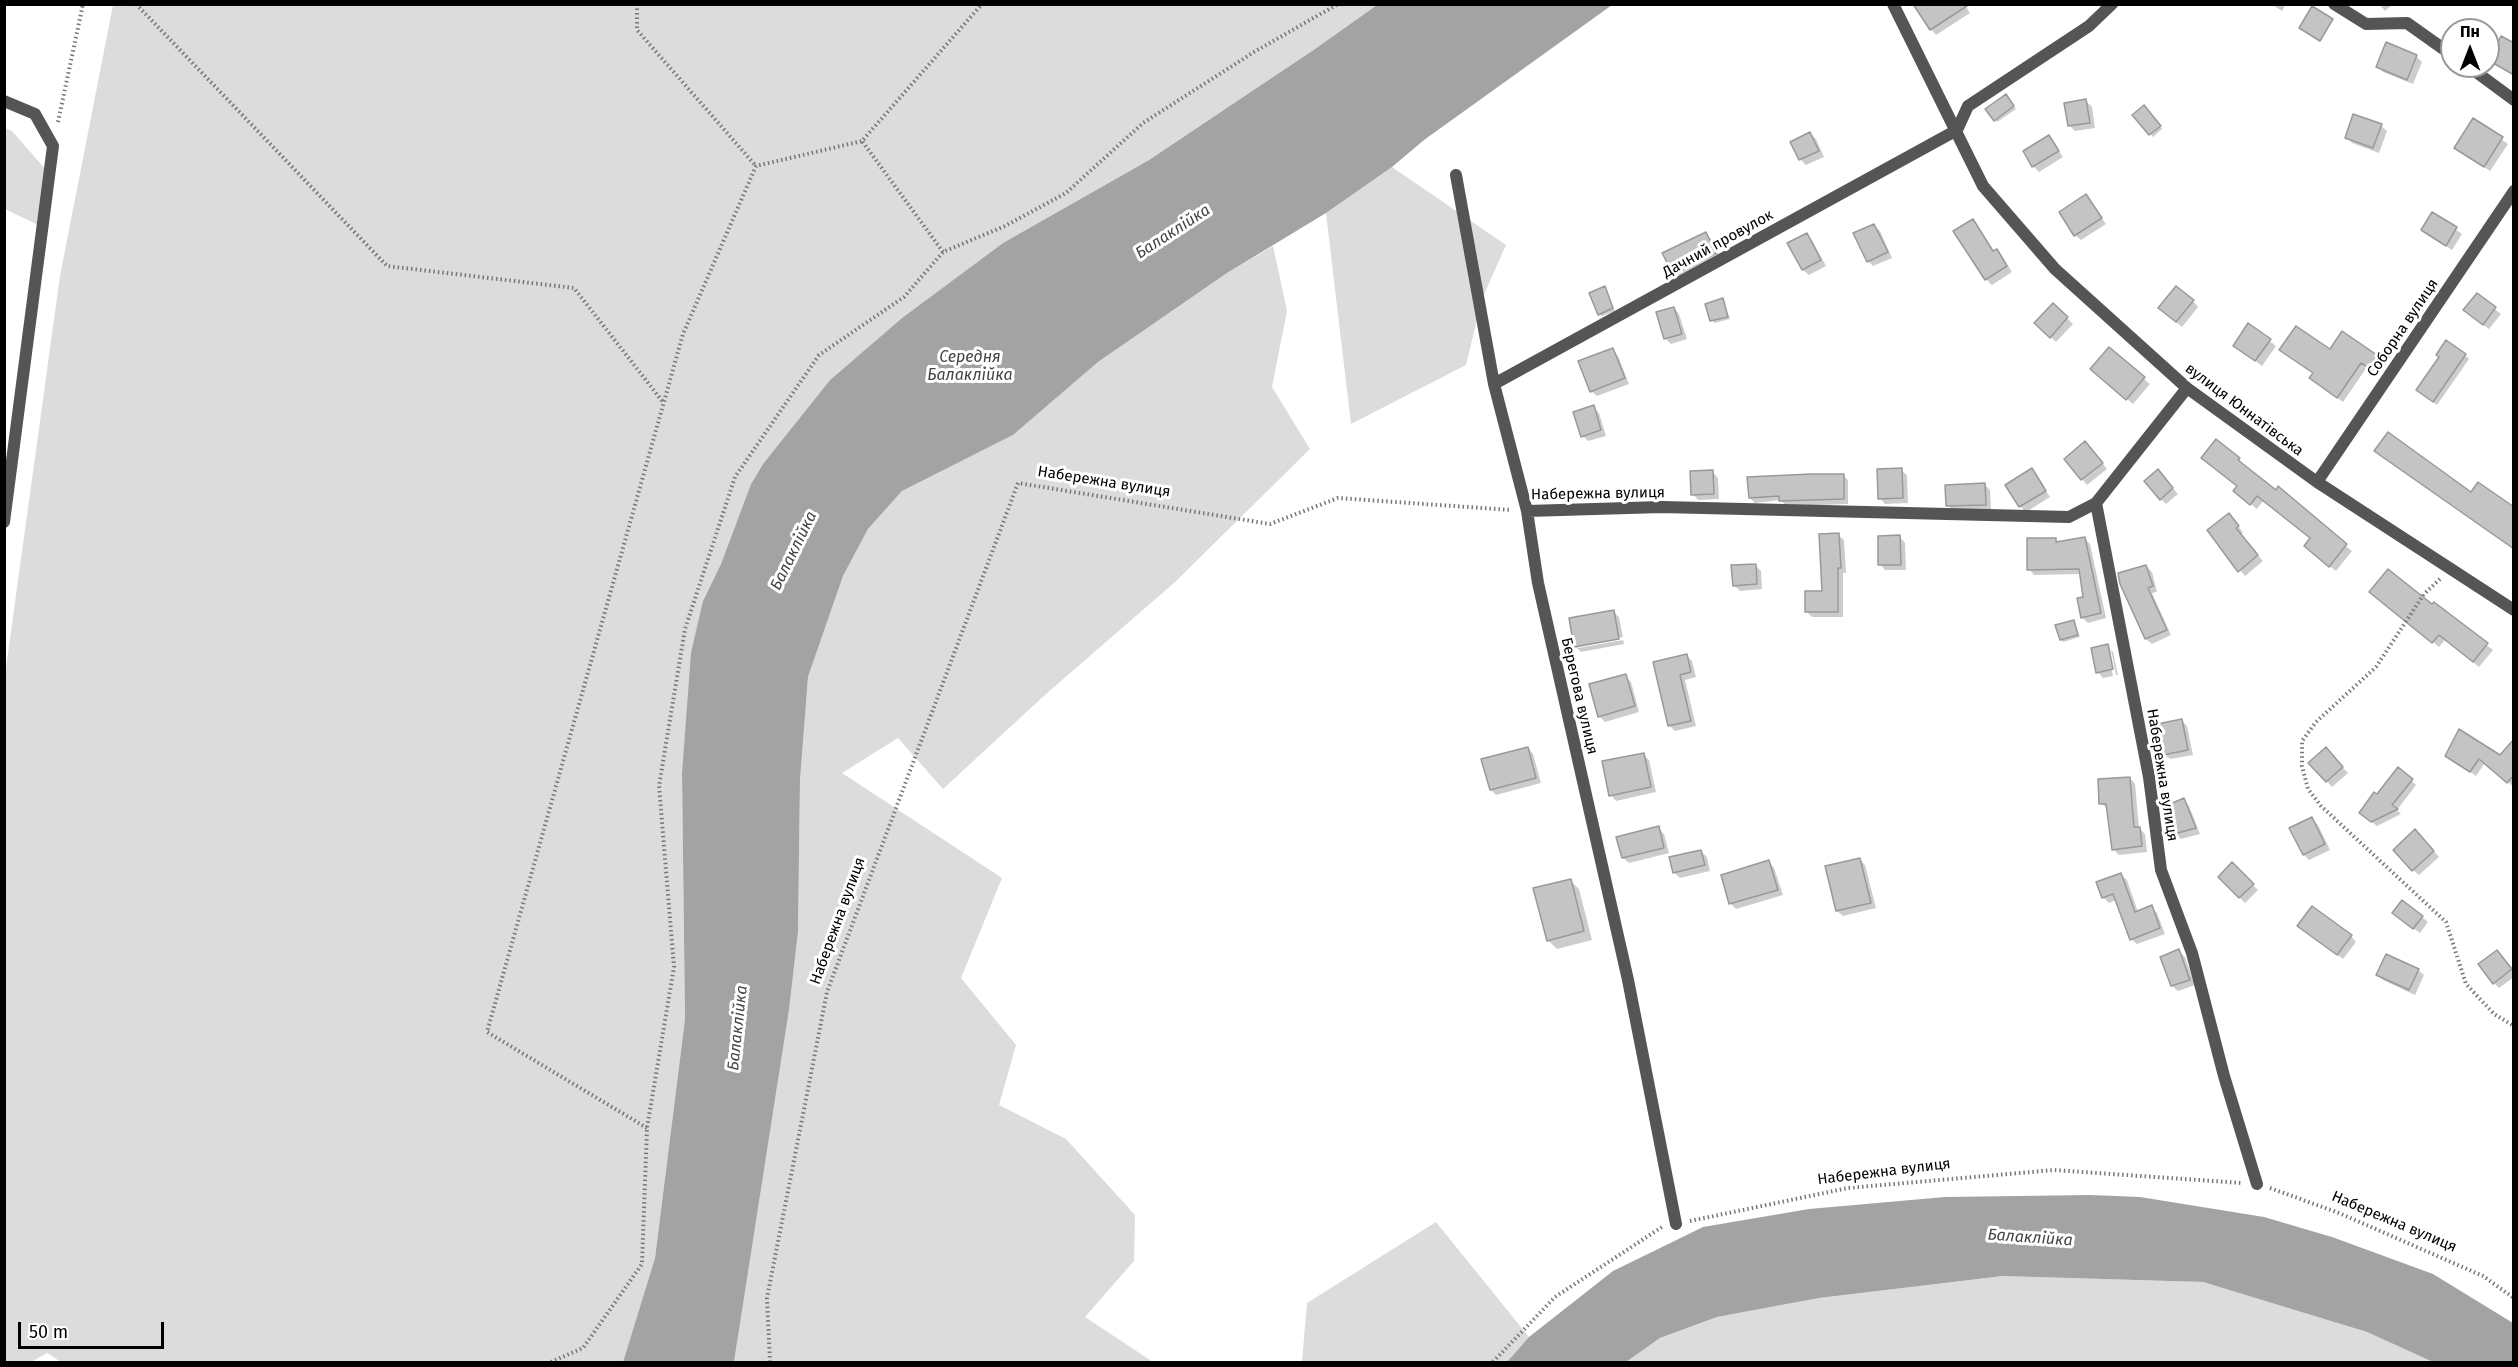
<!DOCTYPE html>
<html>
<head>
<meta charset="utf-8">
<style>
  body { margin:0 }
  #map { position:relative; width:2518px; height:1367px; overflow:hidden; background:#fff; font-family:"Fira Sans",sans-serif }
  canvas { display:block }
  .frame { position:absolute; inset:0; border:6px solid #000; pointer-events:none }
  .north { position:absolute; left:2440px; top:18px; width:60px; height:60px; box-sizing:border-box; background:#fff; border:2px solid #999; border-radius:50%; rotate:0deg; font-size:16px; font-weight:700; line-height:24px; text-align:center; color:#000 }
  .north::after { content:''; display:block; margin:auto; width:21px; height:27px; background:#000; clip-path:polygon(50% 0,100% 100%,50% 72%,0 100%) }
  .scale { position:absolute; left:18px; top:1322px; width:146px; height:27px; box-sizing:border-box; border:3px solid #000; border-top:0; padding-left:8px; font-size:18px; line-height:21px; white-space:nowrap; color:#000; -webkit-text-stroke:4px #fff; paint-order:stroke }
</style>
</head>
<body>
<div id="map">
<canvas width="2518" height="1367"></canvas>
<div class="frame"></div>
<div class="north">Пн</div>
<div class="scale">50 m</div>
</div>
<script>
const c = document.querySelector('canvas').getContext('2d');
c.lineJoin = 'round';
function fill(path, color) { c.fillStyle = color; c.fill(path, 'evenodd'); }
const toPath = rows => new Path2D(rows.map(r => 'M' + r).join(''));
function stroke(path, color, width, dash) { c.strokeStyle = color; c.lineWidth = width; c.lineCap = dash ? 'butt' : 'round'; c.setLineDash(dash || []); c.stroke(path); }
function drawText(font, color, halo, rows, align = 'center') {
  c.font = font + ' "Fira Sans",sans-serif'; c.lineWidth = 6; c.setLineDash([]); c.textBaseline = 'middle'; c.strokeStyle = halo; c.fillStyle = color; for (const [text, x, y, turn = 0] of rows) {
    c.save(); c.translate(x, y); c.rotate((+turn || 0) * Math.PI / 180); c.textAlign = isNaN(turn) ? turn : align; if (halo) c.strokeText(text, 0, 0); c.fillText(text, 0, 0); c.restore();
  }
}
fill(toPath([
  [113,5,1377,5,1315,49,1149,160,1003,243,902,318,830,380,763,464,751,484,721,564,703,601,682,773,685,1019,655,1258,623,1362,61,1362,47,1353,31,1362,5,1362,5,675,60,276],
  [4,128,12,131,47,171,40,226,5,209],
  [1392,167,1506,245,1482,299,1466,365,1351,424,1326,213],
  [1273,246,1287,311,1272,387,1310,449,1174,583,1046,694,943,789,898,738,842,773,1002,878,961,978,1016,1045,999,1105,1066,1139,1135,1215,1134,1261,1085,1317,1153,1362,734,1362,789,1010,798,932,800,780,808,677,843,576,868,529,902,491,1013,435,1098,362,1227,273],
  [1436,1222,1529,1337,1507,1362,1302,1362,1307,1303],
  [2003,1276,2203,1282,2367,1332,2433,1362,1626,1362,1660,1338,1717,1317,1819,1298]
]), '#dcdcdc');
fill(toPath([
  [1377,5,1612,5,1424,140,1392,167,1326,213,1227,273,1098,362,1013,435,902,491,868,529,843,576,808,677,800,780,798,932,789,1010,734,1362,623,1362,655,1258,685,1019,682,773,691,653,703,601,721,564,751,484,763,464,830,380,902,318,1003,243,1149,160,1315,49],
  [2090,1195,2140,1197,2264,1217,2332,1237,2433,1274,2513,1323,2513,1362,2433,1362,2367,1332,2203,1282,2003,1276,1819,1298,1717,1317,1660,1338,1626,1362,1507,1362,1529,1337,1613,1271,1703,1227,1809,1209,1945,1197]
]), '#a3a3a3');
fill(toPath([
  [1964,4,1970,13,1936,35,1931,29],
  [2271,4,2286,4,2282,11],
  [2379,4,2393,4,2385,11],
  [2514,45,2514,76,2489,59],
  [2416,56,2422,62,2413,84,2383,72,2378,66],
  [2008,98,2016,109,1997,122,1995,120],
  [2086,101,2092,107,2095,128,2075,131,2070,126],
  [2144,107,2162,129,2153,137,2134,116],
  [2473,120,2508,144,2490,171,2456,148],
  [2381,126,2387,131,2379,153,2352,143,2347,137],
  [1810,134,1816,139,1824,157,1806,165,1800,159],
  [2049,137,2063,157,2039,172,2033,166],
  [2086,196,2106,224,2081,240,2075,235],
  [2433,214,2462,234,2452,250,2423,230],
  [1973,221,1994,252,1996,251,2002,256,2012,272,1992,285,1986,279],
  [1874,225,1880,231,1892,258,1873,266,1868,261],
  [1705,234,1711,239,1721,259,1680,279,1674,273],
  [1806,235,1812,240,1826,266,1809,275,1803,270,1789,243],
  [1604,288,1615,311,1602,316,1599,314],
  [2477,295,2501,314,2489,329,2471,316],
  [1723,300,1730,319,1714,323,1707,305],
  [2193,301,2198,307,2182,327,2165,313],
  [2053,305,2073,324,2056,342,2036,323],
  [1674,308,1679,314,1687,339,1671,344,1665,338],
  [2249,325,2276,346,2262,366,2235,345],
  [2342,333,2382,362,2375,372,2367,367,2343,402,2317,383,2311,378,2314,374,2281,350,2330,351],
  [2109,349,2150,384,2133,404,2097,374],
  [1612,350,1618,356,1629,384,1597,396,1591,391],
  [2465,355,2469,359,2437,405,2418,390,2440,358],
  [1593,407,1599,413,1606,436,1588,441,1583,436],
  [2217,441,2239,459,2244,465,2243,466,2352,551,2336,571,2311,552,2312,539,2263,501,2257,509,2241,496,2238,487,2209,464],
  [2091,449,2107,469,2087,485,2082,479],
  [2376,451,2472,494,2514,548,2382,456],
  [1901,470,1907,475,1908,503,1885,504,1880,498],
  [2032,470,2050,497,2026,512,2020,506],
  [1713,472,1718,478,1719,499,1698,500,1693,494],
  [1843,475,1848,480,1848,504,1786,506,1781,500,1755,503,1750,498],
  [2163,477,2178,494,2166,504,2161,499],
  [1984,484,1990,490,1991,510,1953,511,1948,505],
  [2235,521,2243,533,2240,535,2263,561,2245,576,2209,530],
  [1838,535,1844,540,1846,573,1843,573,1843,617,1812,617,1806,611,1823,592],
  [1900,537,1905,543,1906,570,1885,570,1880,564],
  [2085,539,2090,544,2106,618,2088,623,2082,617,2085,598,2081,574,2034,575,2029,569,2056,540,2059,543],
  [1755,565,1761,571,1762,589,1740,591,1734,585],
  [2146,566,2152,572,2157,592,2152,593,2171,635,2152,644,2146,639,2122,584],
  [2377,597,2432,606,2434,604,2493,650,2479,667,2445,640,2439,647],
  [1613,612,1619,617,1623,637,1578,645,1578,648,1623,640,1624,644,1581,652,1575,646],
  [2074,622,2080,637,2063,642,2061,640],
  [2107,646,2113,652,2118,675,2116,675,2111,650,2108,650,2113,676,2103,678,2098,672],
  [1686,655,1692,661,1696,677,1685,680,1696,726,1675,731,1669,725,1655,663],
  [1625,676,1631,682,1639,712,1605,722,1599,716],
  [2181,720,2187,726,2193,755,2170,759,2165,754],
  [1528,748,1533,754,1541,783,1496,795,1491,790],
  [1643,754,1649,760,1656,792,1616,801,1611,795],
  [2331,755,2348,773,2332,787,2310,763],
  [2447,755,2500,757,2514,755,2514,787,2485,763,2476,776],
  [2399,769,2416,785,2397,810,2401,814,2377,826,2361,813],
  [2130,778,2135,784,2139,828,2145,834,2147,852,2119,855,2113,849,2108,809,2101,803],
  [2184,800,2189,806,2200,834,2181,839,2175,833],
  [2312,819,2318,825,2330,850,2309,860,2304,855],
  [1658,828,1664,834,1669,853,1629,863,1623,858],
  [2421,837,2439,857,2419,875,2413,870],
  [1701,851,1707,857,1710,871,1680,878,1674,872],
  [1860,860,1865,865,1876,908,1843,916,1837,911],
  [1769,862,1774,868,1783,895,1736,909,1731,904,1722,876],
  [2232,864,2258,890,2245,903,2220,877],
  [2121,875,2127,880,2138,912,2151,907,2157,913,2165,934,2137,944,2131,939,2116,900,2109,903,2103,897],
  [1570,880,1579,889,1592,940,1557,949,1548,940],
  [2422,917,2428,922,2420,933,2399,918],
  [2305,931,2351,936,2356,942,2343,959],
  [2179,951,2185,957,2195,985,2178,991,2172,986],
  [2502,957,2514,972,2514,977,2499,988,2494,983],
  [2418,970,2424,975,2415,995,2383,980,2378,975]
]), '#0003');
const building = toPath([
  [1913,4,1970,4,1930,30,1913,4],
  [2312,6,2333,19,2320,41,2299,28,2312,6],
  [2501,36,2514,43,2514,75,2488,60,2501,36],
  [2386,42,2417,55,2407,80,2376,67,2386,42],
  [2006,94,2014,106,1994,121,1985,109,2006,94],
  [2086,99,2090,123,2068,126,2064,103,2086,99],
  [2144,105,2161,126,2149,135,2132,115,2144,105],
  [2353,114,2382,124,2373,148,2345,138,2353,114],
  [2473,118,2503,137,2484,167,2454,148,2473,118],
  [1810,132,1819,151,1799,160,1790,142,1810,132],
  [2049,135,2059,151,2032,167,2023,151,2049,135],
  [2086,194,2102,218,2074,236,2059,212,2086,194],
  [2432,212,2457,227,2446,246,2421,230,2432,212],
  [1973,219,1993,251,1997,249,2007,266,1985,280,1953,231,1973,219],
  [1874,224,1888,252,1867,262,1853,233,1874,224],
  [1706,232,1716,253,1673,274,1662,253,1706,232],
  [1807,233,1821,260,1802,270,1787,243,1807,233],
  [1605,286,1613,308,1598,315,1589,293,1605,286],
  [2176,286,2194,300,2176,322,2158,308,2176,286],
  [2477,293,2496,307,2483,325,2463,310,2477,293],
  [1723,298,1728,317,1710,321,1705,304,1723,298],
  [2053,303,2068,317,2050,338,2034,323,2053,303],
  [1674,307,1682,334,1664,339,1656,312,1674,307],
  [2248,323,2271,339,2255,361,2233,346,2248,323],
  [2296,326,2330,349,2342,331,2377,355,2369,368,2361,363,2337,398,2309,378,2313,373,2279,350,2296,326],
  [2446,340,2466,354,2433,402,2416,390,2439,357,2436,355,2446,340],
  [2109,347,2145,377,2126,400,2090,369,2109,347],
  [1613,348,1625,378,1590,392,1578,361,1613,348],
  [1594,405,1601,430,1581,437,1573,412,1594,405],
  [2388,432,2471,492,2478,482,2514,507,2514,549,2374,451,2388,432],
  [2216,439,2240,458,2238,460,2276,490,2278,486,2347,544,2329,567,2304,546,2310,538,2257,496,2250,505,2233,491,2237,486,2201,458,2216,439],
  [2085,441,2103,463,2081,480,2064,459,2085,441],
  [1902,468,1903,498,1878,499,1877,469,1902,468],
  [2032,468,2046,491,2019,507,2005,485,2032,468],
  [2158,469,2173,488,2160,500,2144,481,2158,469],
  [1713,470,1714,494,1691,495,1690,471,1713,470],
  [1811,474,1844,474,1844,499,1779,501,1779,496,1749,498,1747,477,1811,474],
  [1985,483,1986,505,1946,506,1945,485,1985,483],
  [2229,513,2239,526,2236,528,2258,555,2238,572,2207,530,2229,513],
  [1839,533,1841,568,1838,568,1838,612,1805,612,1805,591,1822,591,1819,534,1839,533],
  [1900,535,1901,565,1878,565,1878,536,1900,535],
  [2085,537,2101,613,2081,618,2077,598,2083,597,2079,569,2027,570,2027,538,2056,538,2056,542,2085,537],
  [1756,564,1757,584,1733,586,1731,565,1756,564],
  [2146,565,2153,586,2148,588,2167,630,2145,639,2120,584,2118,573,2146,565],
  [2388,569,2432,604,2434,602,2488,643,2473,662,2439,635,2432,643,2369,592,2388,569],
  [1614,610,1619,639,1574,647,1569,618,1614,610],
  [2074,620,2078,635,2060,640,2055,625,2074,620],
  [2108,644,2113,669,2096,673,2091,648,2108,644],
  [1687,654,1691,672,1680,675,1691,721,1668,726,1653,662,1687,654],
  [1626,674,1635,706,1598,717,1589,684,1626,674],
  [2182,719,2188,750,2163,755,2157,724,2182,719],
  [2459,729,2500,755,2514,739,2514,775,2507,783,2479,759,2470,772,2445,756,2459,729],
  [1528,747,1536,778,1490,790,1481,759,1528,747],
  [2326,747,2343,767,2326,782,2308,763,2326,747],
  [1644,753,1651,787,1609,796,1602,761,1644,753],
  [2398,767,2413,779,2392,805,2398,809,2371,822,2359,813,2374,792,2377,794,2398,767],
  [2130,777,2134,827,2140,827,2142,846,2112,850,2106,804,2099,804,2098,779,2130,777],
  [2184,798,2196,828,2174,834,2163,807,2184,798],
  [2312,817,2325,844,2303,855,2289,828,2312,817],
  [1659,826,1664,848,1622,858,1616,837,1659,826],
  [2415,829,2434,851,2412,871,2393,850,2415,829],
  [1701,850,1705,865,1673,873,1669,857,1701,850],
  [1860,858,1871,903,1836,911,1825,866,1860,858],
  [1769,860,1778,890,1729,904,1721,875,1769,860],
  [2232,862,2254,884,2239,898,2218,877,2232,862],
  [2121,873,2135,912,2152,905,2160,928,2130,940,2113,894,2102,898,2096,882,2121,873],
  [1571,879,1584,931,1547,941,1533,888,1571,879],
  [2402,900,2423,916,2413,929,2392,913,2402,900],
  [2312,906,2352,935,2337,955,2297,926,2312,906],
  [2179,949,2190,980,2171,986,2160,957,2179,949],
  [2497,950,2512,969,2493,984,2478,964,2497,950],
  [2386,954,2419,969,2409,990,2376,975,2386,954]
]);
fill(building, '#c4c4c4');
stroke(building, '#999', 1.5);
stroke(toPath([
  [136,4,387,266,574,288,663,402],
  [637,4,637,30,756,166],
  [58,122,83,4],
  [943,252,862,141,982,4],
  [2440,579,2424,594,2376,667,2316,722,2302,741,2302,766,2308,789,2321,806,2446,922,2466,984,2494,1014,2514,1026],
  [647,1128,487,1032,683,334,756,166,862,141],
  [2270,1188,2339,1213,2483,1276,2514,1298],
  [1690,1221,1848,1188,2054,1170,2242,1183],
  [551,1362,583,1348,642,1264,647,1128,674,967,659,786,685,629,735,477,819,355,904,297,943,252,1005,226,1066,193,1143,123,1254,52,1338,4],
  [770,1362,767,1298,827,992,1018,483,1270,524,1338,498,1511,510],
  [1493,1362,1555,1297,1662,1227]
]), '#777', 4, [1.5, 3]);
stroke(toPath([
  [1893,4,1983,186,2055,269,2187,388,2317,482,2514,610],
  [2334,4,2366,24,2407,23,2452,55],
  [2468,66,2514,100],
  [4,101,35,114,53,146,4,522],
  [1957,130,1968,106,2089,26,2112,4],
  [1456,175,1494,384,1527,511,1538,583,1628,980,1676,1224],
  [1494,384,1957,130],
  [2317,482,2514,191],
  [2096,503,2149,777,2161,870,2192,953,2224,1076,2257,1184],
  [1527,511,1662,507,2069,517,2096,503,2187,388]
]), '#555', 12);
drawText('15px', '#000', '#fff', [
  ["Дачний провулок",1718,244,-29],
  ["Соборна вулиця",2403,328,-56],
  ["вулиця Юннатівська",2244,410,37],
  ["Набережна вулиця",1104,482,9],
  ["Набережна вулиця",1598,494,-1],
  ["Берегова вулиця",1579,696,77],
  ["Набережна вулиця",2162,775,81],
  ["Набережна вулиця",838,921,-70],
  ["Набережна вулиця",1884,1172,-7],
  ["Набережна вулиця",2394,1222,23]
]);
drawText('italic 16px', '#444', '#fff', [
  ["Балаклійка",1173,232,-33],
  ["Середня",970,358],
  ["Балаклійка",970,376],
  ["Балаклійка",794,551,-64],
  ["Балаклійка",738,1028,-84],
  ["Балаклійка",2030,1238,4]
]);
</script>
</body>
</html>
